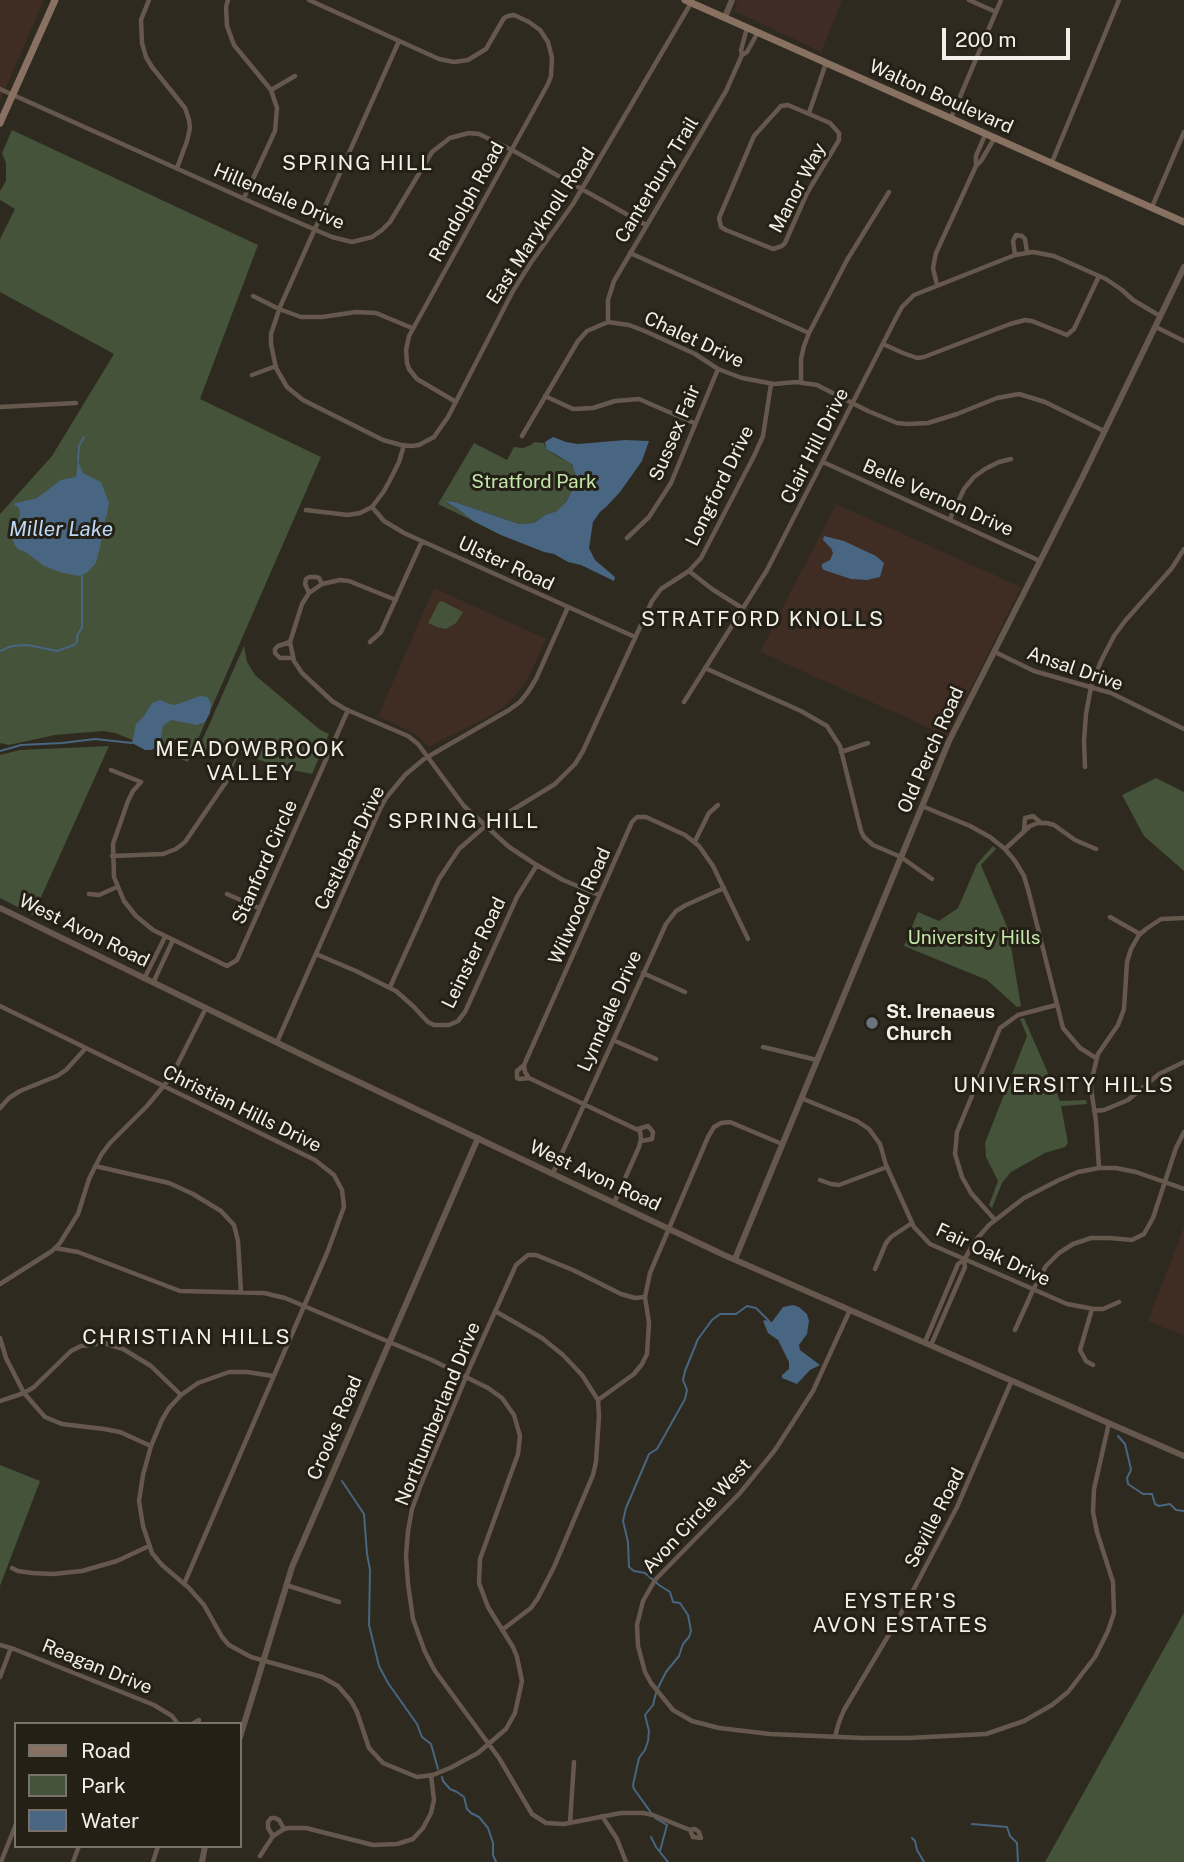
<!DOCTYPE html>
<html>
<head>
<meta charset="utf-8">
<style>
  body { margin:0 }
  #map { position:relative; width:1184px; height:1862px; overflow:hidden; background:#2e2a1f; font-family:"Public Sans",sans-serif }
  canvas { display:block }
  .legend { position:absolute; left:14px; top:1722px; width:228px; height:126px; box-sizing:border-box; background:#242016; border:2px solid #77736a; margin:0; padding:9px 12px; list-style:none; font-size:21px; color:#f3f0e9 }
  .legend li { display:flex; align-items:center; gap:14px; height:35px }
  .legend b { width:35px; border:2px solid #77736a }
  .scale { position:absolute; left:942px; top:28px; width:128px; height:32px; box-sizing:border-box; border:4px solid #f3f0e9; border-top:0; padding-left:9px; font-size:21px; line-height:24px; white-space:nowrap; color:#f3f0e9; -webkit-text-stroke:5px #242016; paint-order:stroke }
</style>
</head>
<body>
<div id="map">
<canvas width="1184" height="1862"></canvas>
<ul class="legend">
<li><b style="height:9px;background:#897162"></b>Road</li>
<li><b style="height:19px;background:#445339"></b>Park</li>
<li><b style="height:19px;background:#486581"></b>Water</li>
</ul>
<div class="scale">200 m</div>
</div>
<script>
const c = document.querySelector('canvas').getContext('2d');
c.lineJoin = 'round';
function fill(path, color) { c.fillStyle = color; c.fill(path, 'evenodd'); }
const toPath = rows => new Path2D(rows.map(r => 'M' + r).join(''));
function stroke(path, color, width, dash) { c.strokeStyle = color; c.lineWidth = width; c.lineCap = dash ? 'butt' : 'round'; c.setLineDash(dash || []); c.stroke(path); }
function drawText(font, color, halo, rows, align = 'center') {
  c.font = font + ' "Public Sans",sans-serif'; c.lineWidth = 6; c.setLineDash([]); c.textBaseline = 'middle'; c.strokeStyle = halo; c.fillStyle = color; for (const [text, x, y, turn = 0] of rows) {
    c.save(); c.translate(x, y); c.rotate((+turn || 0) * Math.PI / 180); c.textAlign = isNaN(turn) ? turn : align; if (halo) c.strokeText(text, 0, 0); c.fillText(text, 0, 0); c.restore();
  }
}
fill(toPath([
  [737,0,842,0,821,52,735,11]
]), '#3f2c27');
fill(toPath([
  [0,0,44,0,0,101],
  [836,504,1021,587,947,736,760,652],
  [434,588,546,639,526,683,506,705,493,714,429,747,417,735,378,716],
  [1184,1227,1184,1336,1148,1321]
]), '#3f2d24');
fill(toPath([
  [12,130,258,245,200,399,321,457,188,762,115,733,103,731,55,735,9,745,0,743,0,514,52,456,114,354,0,292,0,239,15,209,0,200,0,191,6,181,6,163,2,153],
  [534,442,544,443,546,449,558,457,570,462,574,468,576,483,564,505,557,511,545,515,534,523,519,524,455,502,446,501,447,503,458,509,473,521,438,504,474,443,507,460,514,447,523,448,531,445],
  [442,601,463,612,456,623,446,629,437,627,428,623,439,602],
  [244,646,247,662,255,675,319,729,329,734,312,774,277,767,240,752,232,770,230,769,238,751,222,744,197,752],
  [109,746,33,915,0,898,0,755,20,750],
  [1156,778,1184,792,1184,871,1144,836,1122,795],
  [993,846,996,849,981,865,1008,929,1021,1006,1017,1007,987,980,904,946,918,912,939,921,958,908,977,864],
  [1024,1018,1060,1101,1086,1100,1087,1104,1061,1106,1068,1143,1065,1147,1045,1153,1011,1172,1002,1183,992,1208,989,1205,998,1181,986,1157,985,1143,1027,1036,1020,1019],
  [0,1465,40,1481,0,1586],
  [1184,1613,1184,1862,1045,1862]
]), '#445339');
fill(toPath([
  [553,437,566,442,578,444,625,440,649,441,642,461,620,492,607,506,600,512,593,522,589,548,595,560,615,577,614,581,581,565,568,562,554,554,544,552,501,535,473,521,458,509,446,502,446,501,455,502,519,524,534,523,545,515,557,511,566,502,577,480,572,464,546,449,545,442],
  [78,461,83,473,101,482,109,503,107,515,102,528,102,539,96,563,87,573,78,576,60,572,44,566,27,553,18,549,14,544,12,537,20,515,19,508,13,504,37,498,61,480,76,477],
  [824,536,844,541,876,556,884,563,880,577,867,580,851,579,824,570,822,568,822,564,830,560,833,553,831,548,823,540],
  [200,696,208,697,211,704,210,713,205,722,197,725,171,720,163,726,160,743,152,750,145,750,132,743,136,724,144,716,152,703,160,700,170,704,175,705],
  [793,1305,799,1307,807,1314,809,1321,807,1334,799,1345,800,1350,820,1365,810,1370,797,1384,782,1378,782,1375,789,1369,789,1362,778,1340,768,1333,763,1321,765,1320,772,1322,783,1307]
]), '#486581');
stroke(toPath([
  [78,461,79,446,84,437],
  [0,651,12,646,28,645,57,651,74,645,77,642,77,636,82,627,82,575],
  [0,751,21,745,62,743,95,739,132,743],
  [1118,1436,1125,1444,1130,1465,1131,1470,1127,1478,1128,1484,1143,1494,1152,1494,1155,1504,1159,1506,1170,1504,1176,1510,1184,1511],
  [342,1481,364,1514,367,1554,370,1570,369,1625,379,1666,388,1683,417,1724,422,1737,431,1744,438,1769],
  [658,1688,666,1672,679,1656,683,1644,689,1637,691,1631,688,1615,680,1603,673,1602,670,1592,659,1585,645,1573,634,1571,629,1567,628,1542,623,1521,626,1508,649,1454,657,1449,685,1399,687,1390,683,1380,685,1371,698,1339,712,1320,720,1314,736,1314,747,1306,756,1308,769,1321],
  [442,1777,443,1781,450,1789,457,1792,464,1797,467,1809,471,1813,479,1817,488,1828,493,1843,493,1855,496,1862],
  [652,1814,634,1789,633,1785,639,1758,645,1750,648,1741,649,1731,645,1715,653,1705,656,1693],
  [655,1818,667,1825,660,1851],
  [972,1824,1007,1827,1010,1836,1017,1843,1018,1862],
  [651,1837,656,1847,668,1862],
  [912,1838,915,1841,917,1850,924,1862]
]), '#486581', 2);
stroke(toPath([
  [149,0,141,20,142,43,146,57,152,67,185,108,189,120,190,128,187,141,177,168],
  [228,0,226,7,227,26,234,45,271,90,277,108,275,131,244,198],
  [309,0,439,59,454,62,468,60,486,49,504,18,508,16,514,15,529,22,540,30,548,42,552,58,551,76,548,84,409,336,406,350,407,363,409,369,417,379,456,402],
  [969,0,996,12],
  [747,28,741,50,742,55,747,52,758,32],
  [399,41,280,307,271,334,271,344,276,368,287,387,303,400,383,440,401,445,411,446,419,445,434,437,448,417,513,291,530,264,573,204,691,3],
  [0,89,258,205,332,237,352,242,372,237,382,230,390,222,432,152,450,138,469,133,479,134,512,150,646,225],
  [271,90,295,76],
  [788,105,830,123,839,133,839,140,807,193,785,243,782,246,773,249,726,230,721,227,719,218,754,136,781,106,788,105],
  [809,113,826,63],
  [951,118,1001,0],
  [1052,162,1119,0],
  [976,165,976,156,985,135],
  [1152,207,1184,132],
  [630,253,809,333],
  [1015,255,1013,241,1016,235,1022,236,1025,239,1027,252],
  [937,285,933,268,936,253,976,166,981,161,994,139],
  [253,296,279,309,301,317,322,317,356,312,376,313,412,328],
  [608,322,608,300,614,281,726,91,742,55],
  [1156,327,1184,341],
  [883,344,903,353,917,358,924,357,1010,324,1025,320,1032,321,1067,335,1074,329,1099,276],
  [252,375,276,366],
  [801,382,801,359,804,346,809,333,847,260,889,192],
  [545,396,573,409,593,408,615,401,639,399,694,423],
  [0,407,76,403],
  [522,436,578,341,587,331,608,322,629,325,647,332,695,354,718,369,742,378,774,384,796,382,817,385,868,411,897,423,908,424,928,423,957,414,997,398,1019,394,1045,402,1104,431],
  [823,462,1040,561],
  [372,507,384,521,404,533,635,637],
  [306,510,348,515,360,513,372,507,384,491,390,480,399,462,404,445],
  [950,519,964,489,974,477,985,469,999,462,1011,459],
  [627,538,649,517,671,483,718,369],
  [689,571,712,589,742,608],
  [309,593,305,584,306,579,309,577,316,577,319,578,322,584],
  [396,600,349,581,340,580,322,584,309,593,302,604,290,642,294,661,302,673,332,701,345,709,408,736,418,744,464,806,509,847,535,864,563,880,599,895],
  [290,642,278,646,275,649,275,653,280,658,292,658],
  [370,642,381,632,422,541],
  [995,652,1034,671,1111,693,1184,729],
  [705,668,801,711,827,726,840,746,861,831,864,837,873,845,901,857,932,879],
  [684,702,767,570,896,318,902,307,914,295,1015,255,1033,252,1054,256,1106,279,1122,290,1133,300,1160,316],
  [841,752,868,743],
  [1085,767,1084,741,1086,714,1091,687,1101,661,1114,636,1125,621,1172,568,1184,549],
  [111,770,141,782,133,791,128,801,113,844,114,877,124,901,136,916,153,930,227,966,237,960,348,710],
  [922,806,970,826,990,837,1005,849,1015,861,1024,876,1029,893,1063,1028,1080,1048,1096,1058],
  [1024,831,1025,818,1033,816,1041,823],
  [695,841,709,813,718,805],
  [1005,849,1030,826,1038,823,1047,823,1054,825,1075,840,1096,849],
  [112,856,163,854,176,849,185,842,226,782],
  [89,894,99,895,117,887],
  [227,894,259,908],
  [1110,917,1140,934],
  [316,954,356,971,396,991,413,1006,428,1022,434,1025,449,1025,458,1021,465,1012,517,897,537,865],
  [643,973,685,992],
  [144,979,165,937],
  [153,983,173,940],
  [390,987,439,879,459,849,483,828,555,784,575,764,583,751,652,601,661,589,689,571,701,558,754,456,763,436,771,384],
  [0,1006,315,1160,334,1175,342,1190,344,1207,327,1253,184,1584],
  [613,1040,656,1059],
  [277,1042,380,809,386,798,405,775,424,759,509,710,520,702,528,692,536,679,568,607],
  [763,1047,817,1060],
  [524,1065,517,1071,517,1078,520,1079,529,1078],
  [801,1098,857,1121,869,1129,880,1144,886,1165,914,1227,930,1244,1067,1304,1094,1309,1103,1309,1119,1302],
  [0,1108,9,1098,20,1091,57,1076,66,1070,85,1049],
  [1094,1111,1104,1110,1128,1100,1159,1074,1184,1062],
  [638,1129,648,1126,653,1132,652,1139,641,1141],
  [95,1166,169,1183,193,1194,221,1211,234,1225,238,1241,241,1292],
  [1099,1168,1096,1122,1091,1088,1093,1074,1098,1054,1118,1025,1124,1009,1127,962,1131,949,1139,935,1146,929,1161,919,1184,918],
  [553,1173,666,924,676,911,686,905,724,888],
  [820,1180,831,1184,839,1185,887,1167],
  [614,1203,639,1147,641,1139,640,1131,529,1078,525,1072,524,1065,632,822,637,817,646,817,685,835,699,846,713,866,748,939],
  [995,1220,971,1193,962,1177,955,1154,957,1132,1000,1028,1018,1015,1056,1005],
  [55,1248,78,1252,180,1291,264,1293,285,1298,432,1360,488,1388,502,1398,514,1415,520,1436,518,1454,480,1559,479,1583,488,1607,513,1647,517,1657,522,1681,515,1713,506,1729,478,1753,450,1768,433,1775,417,1777,383,1763,369,1748,357,1712,351,1701,338,1686,322,1677,251,1657,229,1645,222,1637,204,1605,189,1588,162,1565,152,1553,143,1526,139,1501,143,1475,151,1446,162,1420,169,1408,181,1395,198,1383,229,1372,247,1372,273,1376],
  [875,1269,886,1243,891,1237,912,1223],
  [0,1284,52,1251,60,1243,78,1214,89,1179,101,1155,110,1143,147,1106,171,1077,206,1008],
  [645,1297,635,1298,621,1294,573,1270,536,1255,528,1255,516,1265,471,1365,420,1487,412,1509,408,1531,406,1556,408,1584,413,1619,425,1652,435,1671,499,1758,532,1814,546,1823,564,1824,621,1813,643,1813,653,1815,690,1830,695,1829,699,1832,701,1838,693,1837,690,1830],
  [1092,1309,1080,1350,1086,1361,1093,1365],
  [850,1310,813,1391,775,1450,740,1493,655,1580,643,1601,637,1625,638,1646,645,1672,651,1683,673,1710,692,1721,719,1728,770,1734,863,1738,908,1738,986,1734,1024,1721,1052,1705,1068,1692,1095,1657,1108,1631,1114,1613,1113,1582,1097,1532,1093,1512,1094,1489,1109,1423],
  [495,1311,542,1338,563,1355,582,1375,598,1400,599,1416,596,1462,593,1475,554,1567,538,1598,531,1608,502,1630],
  [1015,1330,1033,1290,1046,1266,1059,1253,1073,1244,1091,1238,1109,1238,1132,1240,1144,1234,1153,1218,1176,1148,1184,1132],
  [0,1338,6,1358,24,1393,45,1417,62,1424,104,1429,120,1432,151,1446],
  [925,1342,958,1264,964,1260,975,1241,989,1225,1024,1198,1059,1180,1078,1172,1099,1168,1116,1168,1136,1172,1184,1189],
  [931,1345,965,1267,964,1261],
  [598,1400,634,1374,642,1364,647,1354,649,1323,645,1297,650,1273,708,1137,714,1127,721,1123,730,1122,782,1144],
  [0,1401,24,1393,34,1387,71,1351,81,1346,104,1343,123,1349,151,1366,181,1395],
  [12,1568,18,1571,32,1573,53,1574,82,1571,117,1561,149,1546],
  [286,1585,339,1602],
  [0,1645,14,1649,154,1705,172,1716,178,1724],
  [0,1677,11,1648],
  [192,1724,199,1720],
  [835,1737,839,1722,844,1710,897,1621,957,1507,1012,1380],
  [602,1816,617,1839,626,1862],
  [570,1823,574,1762],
  [273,1836,268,1828,268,1822,271,1818,275,1818,279,1820,284,1829],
  [260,1856,273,1836,284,1829,289,1828,306,1828,373,1845,397,1844,413,1839,423,1828,431,1813,434,1800,431,1775],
  [1,1862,16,1824],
  [73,1862,79,1846],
  [153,1862,158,1846]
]), '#67584e', 4.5);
stroke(toPath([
  [725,17,732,0],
  [0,908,325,1066,724,1255,1184,1456],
  [735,1259,949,741,1082,478,1184,267],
  [240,1737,292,1567,478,1138],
  [202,1862,205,1846]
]), '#67584e', 6);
stroke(toPath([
  [685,0,1184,222],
  [0,123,55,0]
]), '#897162', 7);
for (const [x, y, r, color] of [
  [872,1023,7,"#6b7280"]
]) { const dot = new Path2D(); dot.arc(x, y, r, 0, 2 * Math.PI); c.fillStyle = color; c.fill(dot); stroke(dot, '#242016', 2.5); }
drawText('19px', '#f3f0e9', '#242016', [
  ["Walton Boulevard",941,97,24],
  ["Canterbury Trail",657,180,-59],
  ["Manor Way",798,188,-62],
  ["Hillendale Drive",279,197,23],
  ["Randolph Road",467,202,-61],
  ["East Maryknoll Road",541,226,-57],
  ["Chalet Drive",694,340,25],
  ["Sussex Fair",675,433,-67],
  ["Clair Hill Drive",815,446,-63],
  ["Longford Drive",720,486,-64],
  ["Belle Vernon Drive",938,498,24],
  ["Ulster Road",506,564,25],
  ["Ansal Drive",1075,669,19],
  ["Old Perch Road",931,750,-66],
  ["Castlebar Drive",350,848,-64],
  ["Stanford Circle",265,862,-66],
  ["Wilwood Road",580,906,-66],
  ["West Avon Road",84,931,26],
  ["Leinster Road",474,953,-64],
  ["Lynndale Drive",610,1011,-66],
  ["Christian Hills Drive",242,1109,26],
  ["West Avon Road",595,1176,25],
  ["Fair Oak Drive",993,1255,25],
  ["Northumberland Drive",438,1414,-68],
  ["Crooks Road",335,1428,-67],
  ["Avon Circle West",697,1516,-47],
  ["Seville Road",935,1518,-63],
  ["Reagan Drive",97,1667,22]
]);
drawText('19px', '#c3e6ab', '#242016', [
  ["Stratford Park",534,482],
  ["University Hills",974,938]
]);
drawText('bold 19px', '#f3f0e9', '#242016', [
  ["St. Irenaeus",886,1012],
  ["Church",886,1034]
], 'left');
c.letterSpacing = '2px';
drawText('21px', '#f3f0e9', '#242016', [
  ["SPRING HILL",358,164],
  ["STRATFORD KNOLLS",763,620],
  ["MEADOWBROOK",251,750],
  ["VALLEY",251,774],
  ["SPRING HILL",464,822],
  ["UNIVERSITY HILLS",1064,1086],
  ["CHRISTIAN HILLS",187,1338],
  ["EYSTER'S",901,1602],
  ["AVON ESTATES",901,1626]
]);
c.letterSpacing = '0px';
drawText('italic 21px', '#bcd9f7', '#242016', [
  ["Miller Lake",61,530]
]);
</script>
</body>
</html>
